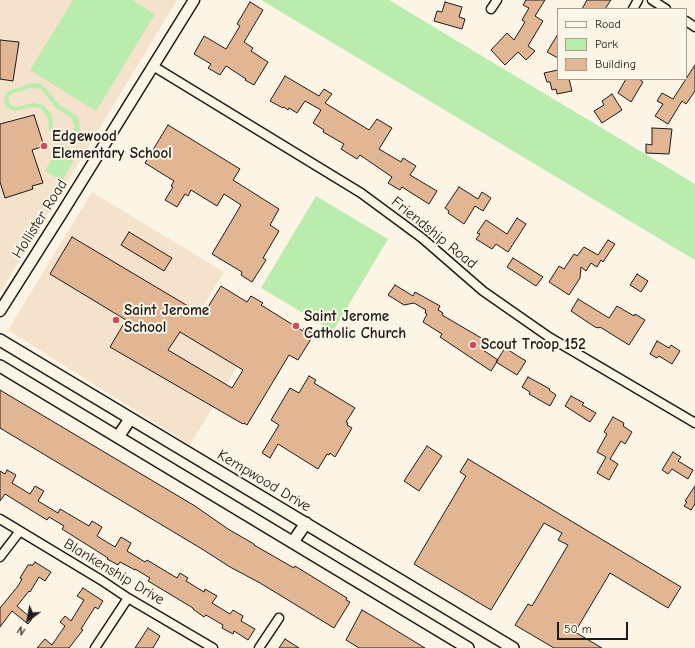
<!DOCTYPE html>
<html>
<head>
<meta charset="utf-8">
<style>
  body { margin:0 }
  #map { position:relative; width:695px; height:648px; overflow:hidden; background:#fcf5e5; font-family:"Comic Neue",sans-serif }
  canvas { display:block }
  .legend { position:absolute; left:557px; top:8px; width:130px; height:72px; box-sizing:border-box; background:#fcf5e5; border:1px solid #a29e95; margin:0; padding:5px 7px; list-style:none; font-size:12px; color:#1c1c1c }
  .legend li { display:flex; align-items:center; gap:8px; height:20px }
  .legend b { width:20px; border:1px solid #a29e95 }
  .north { position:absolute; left:8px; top:600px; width:40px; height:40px; -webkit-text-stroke:3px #fcf5e5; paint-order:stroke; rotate:212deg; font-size:11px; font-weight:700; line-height:16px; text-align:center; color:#1c1c1c }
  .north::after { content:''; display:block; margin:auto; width:14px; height:18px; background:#1c1c1c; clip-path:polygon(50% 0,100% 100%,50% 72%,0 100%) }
  .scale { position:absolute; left:557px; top:622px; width:71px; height:18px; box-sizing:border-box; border:2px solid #1c1c1c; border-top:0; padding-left:5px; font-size:12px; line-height:14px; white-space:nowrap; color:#1c1c1c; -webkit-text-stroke:3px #fcf5e5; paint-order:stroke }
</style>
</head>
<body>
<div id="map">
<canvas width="695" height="648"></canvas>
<ul class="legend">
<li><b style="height:5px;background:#fcf5e5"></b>Road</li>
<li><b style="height:11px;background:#b9ecad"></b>Park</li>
<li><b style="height:11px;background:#e2b593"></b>Building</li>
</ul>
<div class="north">N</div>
<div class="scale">50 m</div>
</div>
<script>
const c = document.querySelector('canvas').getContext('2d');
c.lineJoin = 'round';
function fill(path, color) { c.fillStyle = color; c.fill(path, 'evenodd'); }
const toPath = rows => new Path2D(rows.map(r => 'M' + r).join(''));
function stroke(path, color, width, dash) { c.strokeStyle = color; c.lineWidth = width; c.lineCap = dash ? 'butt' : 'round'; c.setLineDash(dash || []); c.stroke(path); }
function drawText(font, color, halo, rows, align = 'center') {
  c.font = font + ' "Comic Neue",sans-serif'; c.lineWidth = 4; c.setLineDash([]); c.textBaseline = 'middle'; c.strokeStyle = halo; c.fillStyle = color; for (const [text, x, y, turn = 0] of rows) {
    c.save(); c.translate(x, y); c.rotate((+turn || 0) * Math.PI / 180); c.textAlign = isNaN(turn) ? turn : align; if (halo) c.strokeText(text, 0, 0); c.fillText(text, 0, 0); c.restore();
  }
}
fill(toPath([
  [0,0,177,0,0,293],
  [92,192,224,272,201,310,252,342,190,445,8,330]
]), '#f4e2cc');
fill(toPath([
  [73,0,132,0,155,14,96,111,30,70],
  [261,0,389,0,695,184,695,260],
  [32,83,38,83,46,88,59,105,76,115,79,120,80,129,79,133,73,140,62,142,53,137,49,129,48,118,40,108,32,107,14,111,6,107,4,100,6,93,8,91],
  [31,88,41,89,56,108,72,118,75,127,72,135,66,137,59,136,56,134,53,128,53,120,51,114,43,105,33,103,16,107,10,105,8,98,11,94],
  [61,143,78,153,62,181,45,171],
  [316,196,388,239,333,331,261,288]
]), '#b9ecad');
const building = toPath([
  [526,0,545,0,535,16,543,21,528,46,535,51,526,60,518,52,505,65,491,50,507,33,514,40,525,22,522,20,529,8,523,5,526,0],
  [587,0,611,0,605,9,582,9,587,0],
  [250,2,263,10,244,42,253,48,251,51,268,62,254,85,245,80,246,79,226,66,220,75,208,68,211,64,194,54,204,36,226,49,240,26,237,24,250,2],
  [445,2,462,7,459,17,465,19,462,29,434,21,437,11,442,12,445,2],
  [558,34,558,58,547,52,558,34],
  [0,40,19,42,13,81,0,79,0,40],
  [695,65,695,91,686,104,682,101,668,124,655,116,663,104,657,101,662,93,673,99,695,65],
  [558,70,558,79,569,79,572,91,557,94,556,89,552,90,550,82,547,82,544,73,558,70],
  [285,76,319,96,324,89,332,94,325,103,369,130,377,119,392,128,379,149,401,162,403,158,416,166,410,175,437,191,429,204,402,187,400,190,388,183,392,177,360,155,357,159,341,149,344,144,323,132,324,130,313,123,321,110,305,101,297,113,289,108,288,110,284,107,283,108,270,101,285,76],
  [626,79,639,79,643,82,631,102,618,93,626,79],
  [612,94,622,110,602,123,594,111,604,105,602,101,612,94],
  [34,115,44,146,32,150,43,183,32,186,33,189,5,198,0,182,0,124,34,115],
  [168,125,240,169,233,180,279,209,270,225,279,231,263,258,266,260,252,282,241,275,242,272,212,254,241,205,224,194,217,206,191,190,188,196,185,194,177,207,165,200,173,187,171,186,174,181,145,163,168,125],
  [652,128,672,129,669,154,646,153,646,144,652,145,652,128],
  [459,187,478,199,482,192,491,198,483,211,475,206,464,224,448,213,449,211,445,208,459,187],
  [517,218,526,224,508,252,496,244,492,249,476,239,480,234,477,233,486,220,507,234,517,218],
  [129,232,172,258,164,271,121,245,129,232],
  [72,237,203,315,221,286,247,302,251,296,263,303,261,305,303,331,304,328,314,334,298,360,289,355,247,425,244,423,243,424,110,347,126,320,50,274,72,237],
  [180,332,243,370,232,388,168,350,180,332],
  [608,240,615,244,603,262,601,260,597,267,591,263,586,271,581,267,580,278,569,295,549,282,559,266,564,269,574,254,577,256,584,247,598,255,608,240],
  [513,258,543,277,536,286,507,267,513,258],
  [637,274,648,281,641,292,630,285,637,274],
  [395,285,413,296,415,292,440,306,438,310,443,313,442,315,488,342,483,350,498,360,491,371,440,337,442,334,423,322,427,314,425,313,426,310,414,303,404,305,388,295,395,285],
  [578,299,609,318,617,306,634,316,635,314,645,320,629,345,600,327,599,328,595,327,571,311,578,299],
  [657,341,669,348,671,345,680,351,672,364,659,356,657,358,650,354,657,341],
  [505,348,526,361,517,375,496,362,505,348],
  [309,376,316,380,314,383,355,408,346,422,348,423,347,425,352,428,335,457,330,453,329,455,327,454,318,469,278,444,270,458,262,453,279,425,271,420,290,388,299,393,309,376],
  [528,377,550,389,549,390,556,395,550,406,529,394,530,392,522,387,528,377],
  [0,390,195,506,228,529,254,544,254,545,294,568,295,566,347,598,346,600,350,602,334,628,260,583,230,567,202,549,0,428,0,390],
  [571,396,584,403,582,405,596,413,590,422,565,406,571,396],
  [613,417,624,423,623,426,632,432,625,444,621,441,610,459,618,464,609,480,597,473,606,457,597,452,607,434,604,432,613,417],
  [427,446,442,456,419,491,404,481,427,446],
  [673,452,681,457,678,461,693,470,688,479,672,469,668,474,662,470,673,452],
  [468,459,681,587,668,608,610,573,575,632,602,648,554,648,515,625,528,604,532,606,568,545,558,540,562,533,544,523,491,610,414,564,466,476,460,472,468,459],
  [7,470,16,475,12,483,30,494,35,486,44,491,38,501,58,513,60,509,89,526,92,521,102,527,97,536,115,547,121,537,131,543,127,551,145,562,147,560,177,578,180,573,188,578,186,581,204,592,205,589,217,596,212,603,230,614,233,610,243,616,241,621,255,629,248,640,234,631,233,634,222,628,223,625,206,615,204,617,193,609,193,608,148,581,150,578,135,569,135,570,120,562,118,565,107,559,108,558,62,529,64,526,49,517,47,520,5,494,0,501,0,471,5,474,7,470],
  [695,486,695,504,691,510,684,506,687,502,685,501,695,486],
  [35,562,51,572,45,581,39,577,30,592,29,591,17,606,32,619,28,624,12,611,0,627,0,608,18,586,22,579,20,578,28,565,33,565,35,562],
  [83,588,103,601,98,609,95,607,81,629,83,630,69,648,37,648,45,639,52,645,65,626,60,622,65,616,71,621,84,600,77,596,83,588],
  [362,610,379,620,425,648,359,648,346,640,362,610],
  [148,628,160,636,153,648,135,648,148,628],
  [285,639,299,648,279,648,285,639]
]);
fill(building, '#e2b593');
stroke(building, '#1c1c1c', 1);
const minor = toPath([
  [652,0,666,9],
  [491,9,497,0],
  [633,9,638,0],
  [686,21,695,27],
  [153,66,361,193,422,238,483,291,549,337,695,423],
  [0,519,101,580,128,598,213,648],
  [0,557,20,531],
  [95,648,128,598],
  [259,648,279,618]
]);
const tertiary = toPath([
  [0,311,62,213,194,0]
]);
const secondary = toPath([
  [0,340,513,648],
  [0,366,468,648],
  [118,437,130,419],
  [293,542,306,523]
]);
stroke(minor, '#1c1c1c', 11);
stroke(tertiary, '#1c1c1c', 13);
stroke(secondary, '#1c1c1c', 14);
stroke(minor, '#fcf5e5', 8);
stroke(tertiary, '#fcf5e5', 10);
stroke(secondary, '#fcf5e5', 11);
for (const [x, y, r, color] of [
  [44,146,4,"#d1495b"],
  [116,320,4,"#d1495b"],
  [296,326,4,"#d1495b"],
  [473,345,4,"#d1495b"]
]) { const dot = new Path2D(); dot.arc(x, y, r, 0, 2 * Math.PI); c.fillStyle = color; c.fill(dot); stroke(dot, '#fcf5e5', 1.5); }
drawText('bold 15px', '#1c1c1c', '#fcf5e5', [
  ["Edgewood",52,137],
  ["Elementary School",52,154],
  ["Saint Jerome",124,311],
  ["School",124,328],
  ["Saint Jerome",304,317],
  ["Catholic Church",304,334],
  ["Scout Troop 152",481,345]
], 'left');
drawText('15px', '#1c1c1c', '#fcf5e5', [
  ["Hollister Road",40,219,-58],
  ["Friendship Road",434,233,39],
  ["Kempwood Drive",264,481,31],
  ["Blankenship Drive",114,572,31]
]);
</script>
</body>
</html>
